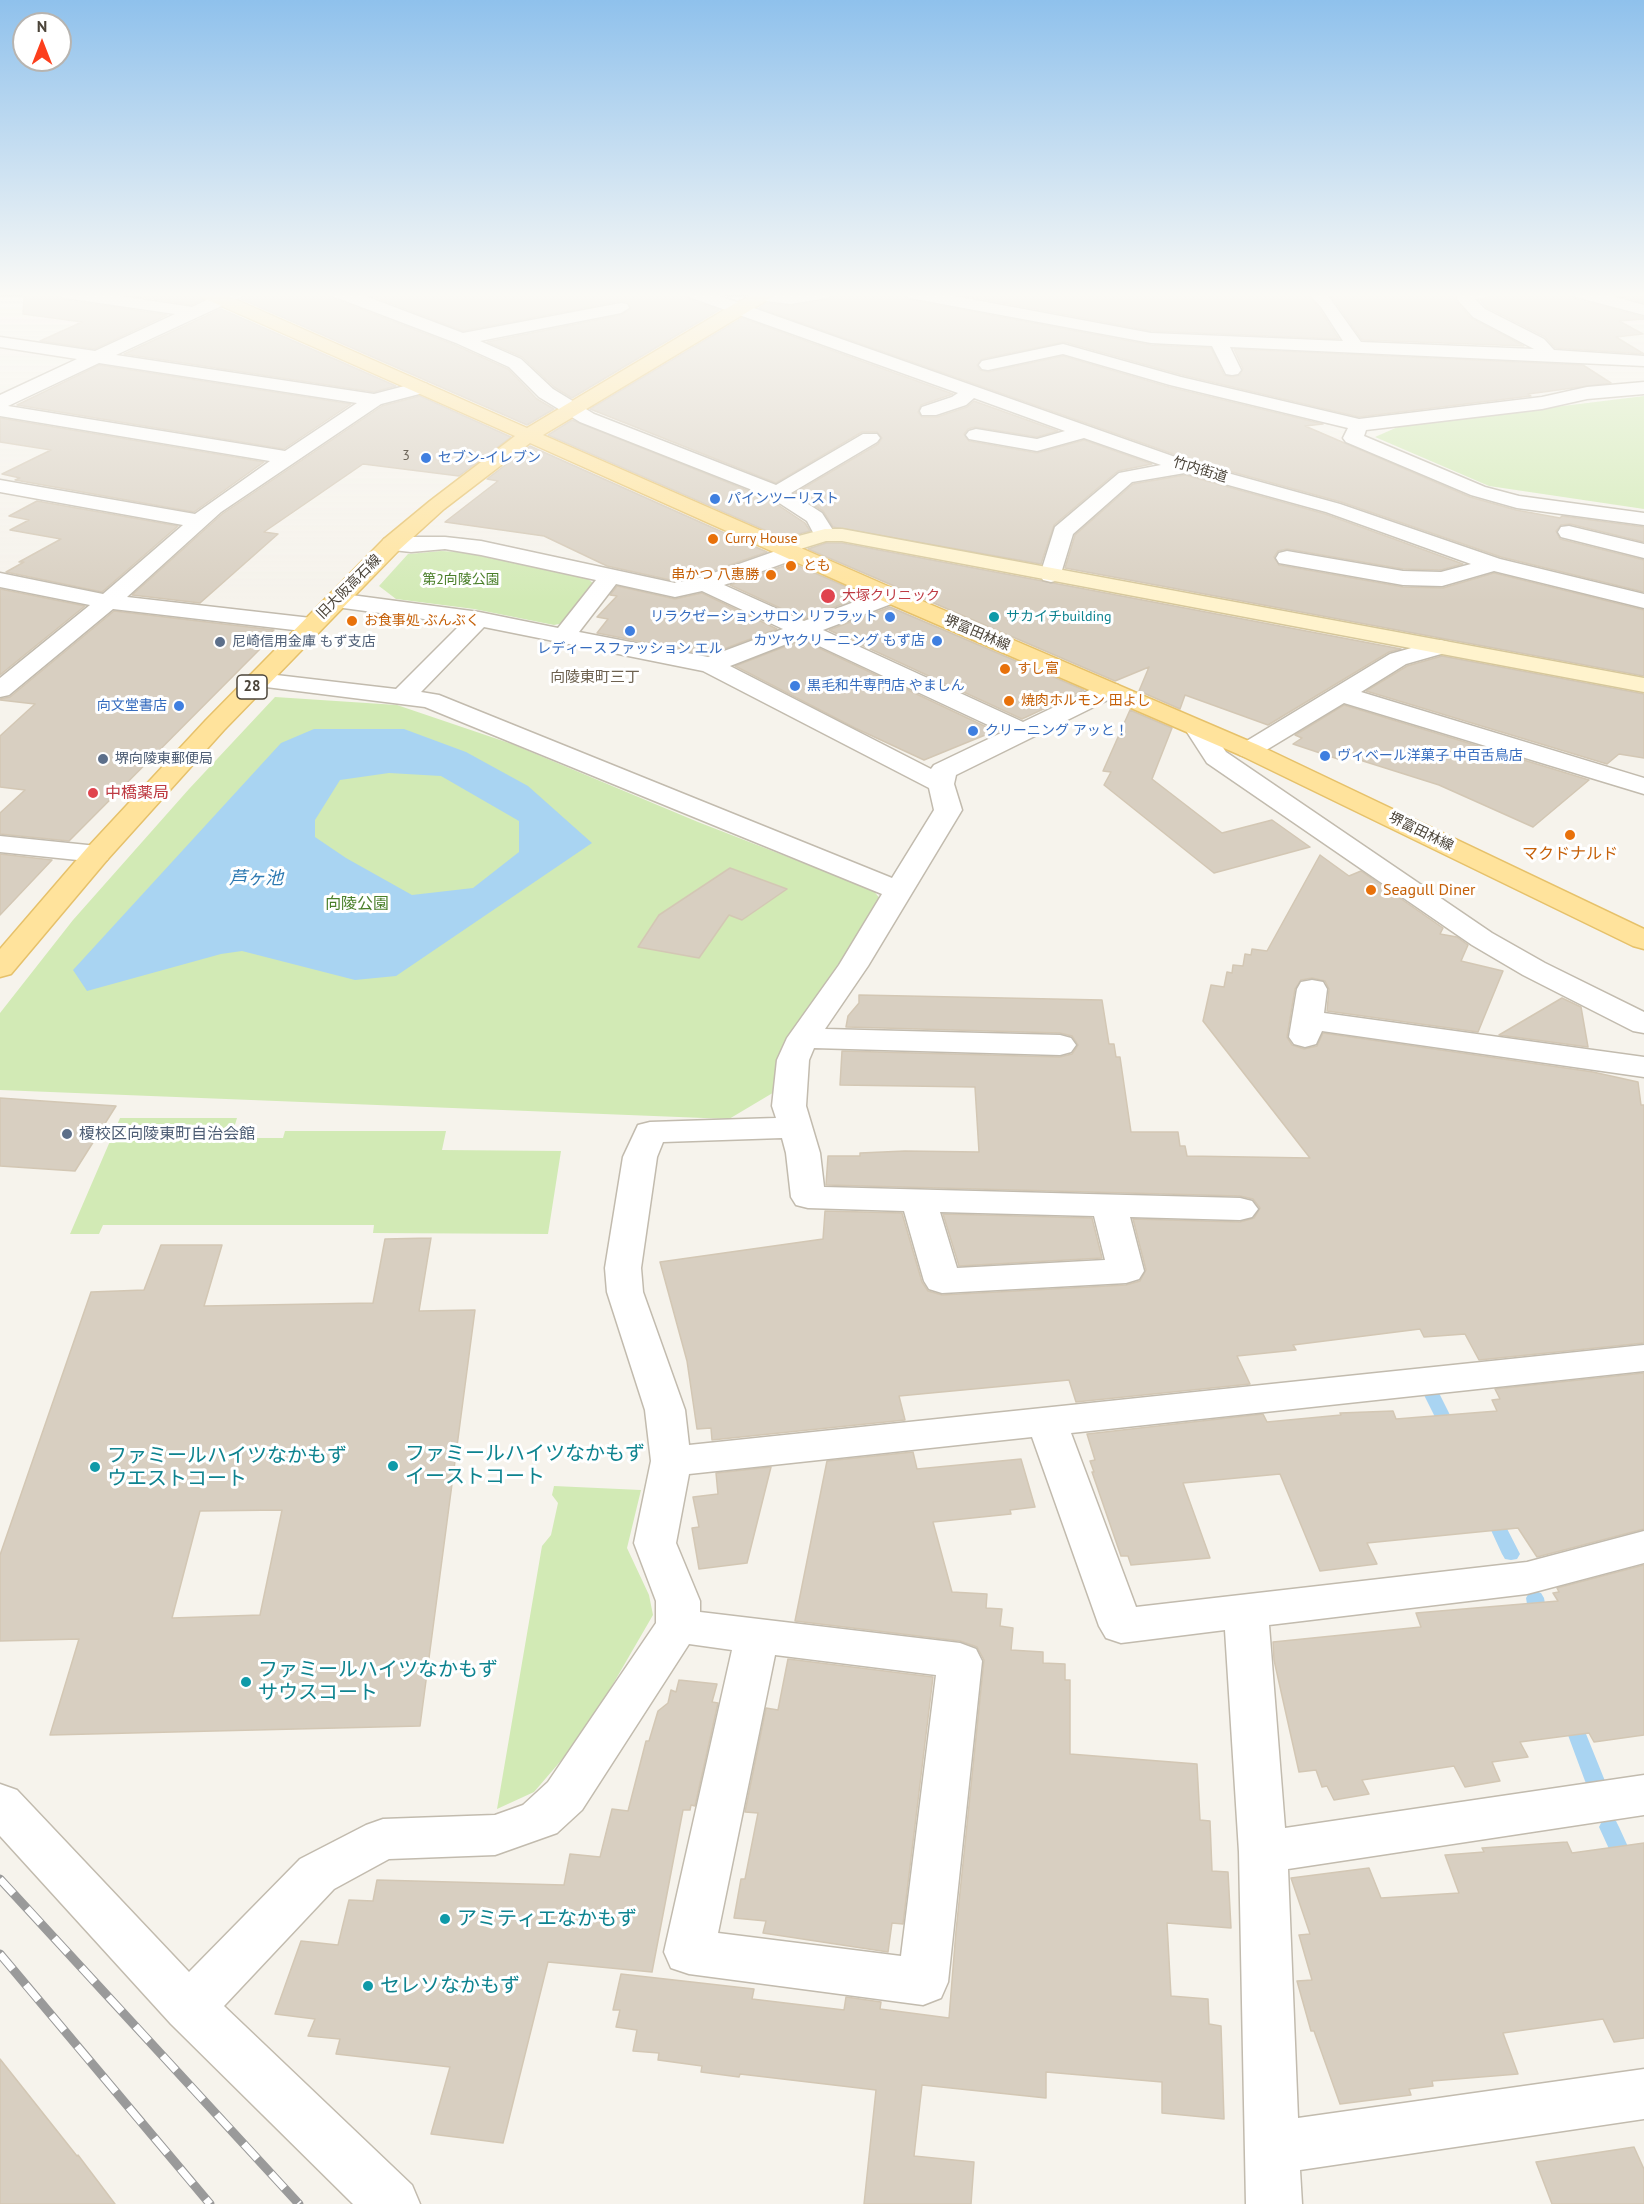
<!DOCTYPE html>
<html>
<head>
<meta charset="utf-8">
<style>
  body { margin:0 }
  #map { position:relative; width:1644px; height:2204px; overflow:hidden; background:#f6f3ec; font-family:"PT Sans",sans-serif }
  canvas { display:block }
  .north { position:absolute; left:12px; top:12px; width:60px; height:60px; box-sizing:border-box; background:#fff; border:2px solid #b7b4b0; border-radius:50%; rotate:0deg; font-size:16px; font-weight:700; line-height:24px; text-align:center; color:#4b4439 }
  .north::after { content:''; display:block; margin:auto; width:21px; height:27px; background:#fc3f1d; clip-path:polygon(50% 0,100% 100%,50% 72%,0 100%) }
</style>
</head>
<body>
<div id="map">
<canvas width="1644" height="2204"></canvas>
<div class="north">N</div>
</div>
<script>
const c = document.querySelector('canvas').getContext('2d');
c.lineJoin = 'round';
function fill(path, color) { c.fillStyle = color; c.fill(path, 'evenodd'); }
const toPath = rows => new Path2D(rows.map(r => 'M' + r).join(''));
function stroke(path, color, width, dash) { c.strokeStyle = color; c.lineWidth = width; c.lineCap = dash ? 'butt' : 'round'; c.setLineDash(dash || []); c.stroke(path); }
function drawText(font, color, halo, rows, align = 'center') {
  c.font = font + ' "PT Sans","Noto Sans JP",sans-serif'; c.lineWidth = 6; c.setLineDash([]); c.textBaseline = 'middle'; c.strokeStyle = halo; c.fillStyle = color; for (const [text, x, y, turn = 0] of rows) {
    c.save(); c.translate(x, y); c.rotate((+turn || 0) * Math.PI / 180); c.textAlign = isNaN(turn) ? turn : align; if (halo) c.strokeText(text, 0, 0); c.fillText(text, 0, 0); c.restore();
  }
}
fill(toPath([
  [1644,396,1644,509,1489,486,1375,437,1400,426],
  [441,551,462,552,588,579,593,583,564,623,554,625,474,609,396,599,379,586,408,554],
  [275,697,397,705,512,744,698,822,873,890,881,900,841,962,789,1035,777,1061,776,1091,729,1119,0,1090,0,1013,73,920,189,789],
  [120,1118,237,1118,231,1138,283,1138,285,1131,446,1131,442,1150,561,1151,548,1234,373,1233,374,1225,103,1225,99,1234,70,1234],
  [554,1486,641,1490,627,1548,649,1595,653,1615,591,1722,571,1749,534,1792,497,1809,542,1546,551,1535,558,1503,552,1495]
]), '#d2eab5');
fill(toPath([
  [314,729,404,729,466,752,528,786,592,843,396,976,355,980,242,951,221,954,87,991,73,970,281,743],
  [389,773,441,776,519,821,519,852,473,888,412,895,346,858,315,837,315,820,340,780]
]), '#a9d4f2');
fill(toPath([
  [1432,1389,1438,1391,1458,1431,1456,1435,1444,1435,1424,1395,1426,1391,1432,1389],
  [1492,1509,1498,1511,1500,1515,1520,1554,1517,1559,1511,1560,1505,1559,1502,1554,1484,1515,1486,1511,1492,1509],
  [1535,1591,1541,1593,1544,1598,1548,1621,1545,1626,1539,1628,1533,1626,1530,1621,1526,1598,1529,1593,1535,1591],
  [1571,1711,1578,1714,1580,1719,1605,1781,1602,1787,1595,1789,1588,1787,1585,1781,1562,1719,1564,1714,1571,1711],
  [1609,1819,1616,1821,1619,1827,1635,1862,1632,1868,1625,1871,1618,1868,1615,1862,1599,1827,1602,1821,1609,1819]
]), '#a9d4f2');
const building = toPath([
  [24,293,55,293,65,300,167,315,95,349,40,341,82,322,23,314,24,293],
  [116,293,197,293,202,300,192,305,116,293],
  [245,293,331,293,334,299,455,345,508,369,537,399,554,409,527,425,241,299,245,293],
  [364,293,685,293,688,299,719,310,572,398,554,387,522,357,487,342,621,315,631,309,627,302,621,301,463,331,364,293],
  [837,293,900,293,910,300,1151,345,1211,348,1224,375,1232,377,1240,375,1243,369,1234,349,1583,365,1611,383,1528,394,1531,396,1359,417,1182,375,1064,342,982,359,977,365,980,370,988,372,1063,356,1169,387,1323,424,1305,426,1470,497,1516,510,1560,518,1562,516,1644,527,1644,542,1570,524,1561,525,1556,531,1560,539,1644,560,1644,592,1501,557,1341,502,1196,462,759,308,766,303,790,306,827,300,837,293],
  [951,293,1306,293,1319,308,1339,339,1151,331,951,293],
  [1329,293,1457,293,1455,300,1471,318,1524,346,1362,340,1329,293],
  [1490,293,1572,293,1575,299,1644,317,1644,319,1619,321,1643,334,1616,337,1644,354,1555,348,1545,337,1486,307,1480,300,1486,299,1490,293],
  [1610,293,1644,293,1644,303,1610,293],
  [221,309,396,386,374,392,124,354,221,309],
  [742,318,953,394,921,405,918,412,922,417,937,417,967,407,974,401,1058,431,1037,437,975,427,968,429,964,434,969,441,1037,453,1084,440,1152,464,1118,471,1054,525,1041,564,833,527,823,511,795,493,878,444,882,438,877,432,862,432,776,483,590,409,742,318],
  [99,365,351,404,284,449,17,405,99,365],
  [420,396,511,437,459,476,363,464,264,532,278,534,200,603,132,595,222,514,382,406,420,396],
  [0,418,264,462,194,512,15,480,20,478,2,474,51,450,0,442,0,418],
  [572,420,769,499,805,523,810,531,783,538,548,435,572,420],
  [530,446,767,552,698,576,675,581,607,566,544,536,445,522,498,481,487,479,530,446],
  [1185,475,1325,514,1463,564,1441,570,1403,569,1287,549,1278,551,1274,557,1279,565,1403,587,1443,588,1494,573,1644,610,1644,676,1065,568,1075,535,1133,484,1185,475],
  [37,501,178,526,102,592,6,572,24,562,19,562,61,539,10,530,29,520,9,516,37,501],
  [826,543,842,543,1401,649,1389,652,1268,725,1185,695,1180,709,1139,691,1149,667,1115,681,808,549,826,543],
  [792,563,865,595,804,619,730,585,792,563],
  [617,586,675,599,702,593,777,629,708,655,597,633,608,619,597,617,617,596,610,595,617,586],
  [0,589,85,606,0,675,0,589],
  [890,607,1084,690,1022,719,829,630,890,607],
  [114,611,274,630,259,644,264,645,69,841,0,834,0,813,25,790,0,787,0,736,35,704,0,700,0,699,10,697,114,611],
  [802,640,995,731,924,760,855,728,735,666,802,640],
  [1442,656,1644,694,1644,758,1619,754,1607,764,1366,691,1407,666,1442,656],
  [1344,705,1589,780,1533,827,1439,785,1344,755,1338,759,1293,744,1302,738,1295,735,1344,705],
  [1130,710,1172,728,1152,779,1222,833,1272,820,1310,847,1214,873,1104,785,1111,772,1103,771,1130,710],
  [0,854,52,860,0,915,0,854],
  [1320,855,1349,876,1361,871,1443,928,1440,934,1457,937,1468,945,1461,961,1503,971,1478,1032,1327,1011,1329,989,1325,981,1312,978,1301,980,1295,989,1287,1037,1292,1045,1304,1049,1317,1046,1323,1033,1593,1072,1638,1082,1641,1105,1644,1105,1644,1343,1479,1360,1465,1334,1424,1337,1420,1329,1293,1345,1296,1350,1237,1356,1250,1384,1076,1402,1069,1380,899,1396,905,1420,712,1440,711,1428,697,1429,687,1361,660,1262,823,1239,825,1211,902,1213,922,1282,928,1291,942,1295,1126,1285,1140,1281,1146,1270,1133,1219,1240,1222,1254,1218,1260,1208,1253,1199,1240,1196,826,1185,828,1156,860,1156,860,1153,905,1151,979,1152,975,1087,840,1085,842,1051,1060,1057,1072,1054,1078,1045,1072,1036,1060,1033,846,1027,848,1016,859,1003,859,995,1102,1000,1109,1044,1114,1044,1116,1057,1120,1057,1131,1132,1178,1132,1180,1146,1185,1146,1187,1156,1310,1158,1203,1021,1211,985,1224,987,1227,972,1232,973,1233,965,1243,966,1245,954,1251,955,1252,949,1267,951,1320,855],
  [730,868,787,889,742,920,729,915,699,958,638,947,659,915,730,868],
  [1562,998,1581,1007,1588,1047,1499,1035,1562,998],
  [0,1098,116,1106,75,1171,0,1166,0,1098],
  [943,1214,1092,1218,1102,1258,959,1266,943,1214],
  [431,1238,419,1311,475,1310,420,1726,50,1735,79,1639,0,1641,0,1555,91,1292,144,1290,161,1245,222,1245,204,1306,373,1303,385,1239,431,1238],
  [282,1510,260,1615,172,1618,200,1511,282,1510],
  [1644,1373,1644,1529,1537,1557,1518,1528,1367,1543,1377,1564,1320,1571,1280,1474,1183,1483,1210,1558,1131,1565,1128,1556,1121,1556,1092,1472,1094,1472,1090,1461,1095,1460,1087,1434,1263,1414,1267,1422,1341,1415,1340,1413,1393,1411,1396,1419,1497,1411,1492,1400,1500,1399,1495,1389,1644,1373],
  [913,1452,917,1469,1021,1459,1035,1507,1010,1510,1011,1514,933,1522,952,1592,987,1594,986,1608,1002,1609,1000,1626,1013,1628,1011,1650,1043,1652,1043,1663,1065,1664,1065,1680,1070,1680,1070,1754,1197,1764,1200,1820,1210,1821,1212,1871,1228,1872,1231,1928,1167,1923,1171,1996,1208,1999,1209,2024,1221,2026,1224,2119,1162,2113,1162,2082,1046,2072,1046,2098,922,2085,914,2156,974,2162,971,2204,864,2204,876,2090,740,2074,739,2077,701,2072,702,2066,658,2060,659,2053,633,2051,637,2030,616,2027,620,2010,613,2010,621,1974,754,1989,752,1999,844,2010,846,1997,881,2002,880,2009,949,2018,956,1931,984,1660,977,1647,960,1641,795,1621,827,1461,913,1452],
  [771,1467,747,1563,699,1569,692,1528,699,1527,693,1497,718,1494,716,1473,771,1467],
  [1644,1565,1644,1735,1594,1742,1589,1733,1520,1742,1528,1757,1492,1762,1500,1781,1465,1787,1454,1766,1362,1780,1369,1794,1334,1800,1327,1786,1322,1787,1316,1770,1299,1772,1274,1660,1273,1642,1421,1627,1416,1613,1558,1601,1553,1593,1559,1592,1557,1588,1644,1565],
  [788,1659,933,1677,903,1924,892,1923,888,1952,763,1933,766,1921,734,1918,741,1879,745,1879,758,1813,745,1812,766,1708,778,1710,788,1659],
  [679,1680,717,1684,712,1702,718,1703,695,1806,691,1805,690,1810,683,1810,652,1972,548,1962,503,2143,431,2134,450,2067,336,2054,340,2039,308,2036,315,2019,275,2014,301,1941,338,1945,349,1900,373,1901,377,1880,564,1885,570,1854,600,1857,612,1809,628,1811,646,1741,649,1741,658,1711,668,1703,671,1690,676,1692,679,1680],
  [1567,1842,1572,1853,1644,1843,1644,2038,1614,2042,1603,2019,1503,2033,1518,2074,1432,2081,1433,2086,1409,2089,1411,2095,1340,2104,1314,2031,1311,2031,1297,1981,1312,1980,1299,1935,1310,1934,1291,1878,1369,1868,1381,1898,1459,1893,1445,1855,1484,1852,1482,1848,1567,1842],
  [0,2059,77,2156,78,2155,115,2204,0,2204,0,2059],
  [1634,2147,1644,2169,1644,2204,1552,2204,1536,2162,1634,2147]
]);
fill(building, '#d8cfc1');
stroke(building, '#d3c7b4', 1.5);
const street = toPath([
  [57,293,100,293,192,307,221,293,243,293,241,297,116,355,374,394,420,382,427,384,429,388,427,392,381,404,221,512,127,597,311,618,319,620,323,625,319,630,311,632,113,609,9,695,0,697,0,678,90,605,0,587,0,573,103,594,183,525,0,492,0,480,195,514,270,461,0,416,0,395,77,359,0,347,0,337,95,351,175,314,65,298,57,293],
  [99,363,357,403,285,451,8,406,99,363],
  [333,293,357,293,463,333,621,303,627,304,629,308,621,313,480,341,521,359,553,389,594,414,776,485,863,434,877,434,880,438,877,442,791,493,822,513,836,535,833,540,825,541,817,540,807,521,770,497,580,422,539,397,509,367,456,343,335,297,333,293],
  [687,293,711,293,1195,464,1340,504,1500,559,1644,594,1644,608,1494,571,1442,586,1403,585,1279,563,1276,558,1279,553,1287,551,1403,571,1441,572,1471,564,1326,512,1185,473,1132,482,1073,534,1059,580,1051,582,1043,580,1040,575,1055,527,1119,473,1161,465,1084,438,1037,451,969,439,966,435,969,431,976,429,1037,439,1065,431,974,398,966,405,936,415,922,415,920,411,922,407,952,397,958,393,689,297,687,293],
  [759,293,790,294,835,293,827,298,790,304,759,300,757,296,759,293],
  [902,293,938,293,1151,333,1343,341,1321,307,1308,293,1326,293,1361,342,1534,349,1473,317,1457,299,1459,293,1488,293,1486,297,1475,299,1485,309,1544,339,1554,350,1644,356,1644,366,1230,347,1241,370,1238,374,1232,375,1226,374,1212,346,1151,343,910,298,902,293],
  [1574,293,1601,293,1644,305,1644,315,1576,297,1574,293],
  [1063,344,1181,377,1359,419,1542,397,1587,387,1644,382,1644,394,1587,399,1542,409,1366,430,1364,436,1485,487,1519,496,1644,513,1644,525,1517,508,1471,495,1346,442,1343,438,1348,428,1170,385,1063,354,988,370,982,369,979,365,982,361,1063,344],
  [1569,526,1644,544,1644,558,1561,537,1558,532,1561,527,1569,526],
  [392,537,445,537,481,541,675,583,699,578,793,545,801,547,804,552,801,557,724,585,804,621,883,591,891,589,899,591,902,596,899,601,823,630,1023,722,1100,685,1109,683,1118,685,1121,690,1118,695,956,775,954,784,962,810,868,966,825,1029,1060,1035,1071,1038,1076,1045,1071,1052,1060,1055,814,1048,809,1060,806,1106,820,1153,824,1187,1240,1198,1252,1201,1258,1209,1252,1217,1240,1220,1130,1217,1144,1271,1139,1279,1126,1283,942,1293,929,1289,924,1281,904,1211,808,1208,796,1205,791,1197,786,1153,782,1138,663,1142,657,1157,641,1268,643,1292,685,1410,689,1445,1644,1345,1644,1371,1071,1433,1136,1607,1527,1562,1644,1531,1644,1563,1527,1594,1269,1625,1285,1828,1644,1775,1644,1815,1288,1869,1298,2118,1644,2069,1644,2119,1300,2170,1302,2204,1246,2204,1239,1852,1225,1630,1121,1643,1106,1638,1099,1626,1032,1437,689,1474,676,1543,700,1601,700,1612,960,1643,976,1649,982,1661,948,1982,941,1998,923,2005,689,1974,671,1968,664,1952,732,1650,689,1644,582,1810,557,1833,495,1855,389,1859,334,1889,224,2006,412,2185,420,2204,353,2204,171,2024,0,1836,0,1784,17,1790,189,1972,300,1859,366,1825,383,1819,495,1815,523,1805,548,1782,656,1623,656,1601,634,1543,651,1461,645,1410,607,1292,605,1268,623,1157,638,1125,650,1122,776,1118,772,1106,777,1060,787,1038,839,965,882,894,425,707,250,685,247,680,250,675,259,673,396,689,461,624,336,607,328,605,325,600,328,595,336,593,479,612,558,628,596,580,481,555,445,549,411,552,384,549,381,544,384,539,392,537],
  [616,584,675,597,702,591,783,629,708,657,579,632,616,584],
  [484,627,703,671,929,788,934,810,892,878,439,695,421,692,484,627],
  [802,638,1003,732,934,765,931,769,730,666,802,638],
  [940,1212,1094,1216,1105,1260,957,1268,940,1212],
  [775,1655,936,1675,901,1956,718,1933,775,1655],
  [1440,640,1448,642,1452,647,1448,652,1406,664,1361,692,1644,778,1644,794,1344,703,1258,755,1249,758,1240,755,1236,750,1240,745,1390,654,1440,640],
  [1198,721,1207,724,1226,752,1492,933,1545,963,1644,1012,1644,1033,1633,1031,1523,975,1472,945,1207,763,1185,729,1189,724,1198,721],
  [0,836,97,846,107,848,111,854,107,860,97,862,0,852,0,836],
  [1312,980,1323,982,1327,989,1324,1013,1644,1057,1644,1077,1322,1031,1316,1044,1305,1047,1294,1044,1289,1037,1297,989,1301,982,1312,980]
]);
const secondary = toPath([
  [825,529,842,529,1644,678,1644,692,842,541,826,541,784,554,776,552,773,547,776,542,825,529]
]);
const primary = toPath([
  [199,293,221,293,527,428,734,304,758,293,779,293,543,435,899,591,1258,745,1644,929,1644,949,1633,946,1240,755,883,601,530,443,444,509,400,549,224,730,107,860,11,974,0,977,0,949,87,848,206,720,384,539,430,501,515,436,201,297,199,293]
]);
stroke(street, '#c2bbae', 3);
stroke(secondary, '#d6c79b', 3);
stroke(primary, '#e6c16a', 3);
fill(street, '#fff');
fill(secondary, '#fff3cd');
fill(primary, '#ffe39c');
const rail = toPath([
  [0,1879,299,2204],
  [0,1954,210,2204]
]);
stroke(rail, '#9a9a9a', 9);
stroke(rail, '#fff', 7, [20]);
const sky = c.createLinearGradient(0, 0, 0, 602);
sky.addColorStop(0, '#8fc1ec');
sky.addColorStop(0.49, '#fbfaf6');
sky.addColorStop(1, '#fbfaf600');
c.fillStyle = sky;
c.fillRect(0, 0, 1644, 602);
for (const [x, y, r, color] of [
  [426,458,6,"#3f7fe0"],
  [715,499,6,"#3f7fe0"],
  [713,539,6,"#e8710a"],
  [791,566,6,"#e8710a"],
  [771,575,6,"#e8710a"],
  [828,596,8,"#e0444e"],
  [890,617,6,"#3f7fe0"],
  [994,617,6,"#0f9aa8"],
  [352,621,6,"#e8710a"],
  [630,631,6,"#3f7fe0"],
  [937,641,6,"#3f7fe0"],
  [220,642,6,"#5c6f8a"],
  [1005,669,6,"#e8710a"],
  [795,686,6,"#3f7fe0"],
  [1009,701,6,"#e8710a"],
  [179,706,6,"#3f7fe0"],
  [973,731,6,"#3f7fe0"],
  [1325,756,6,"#3f7fe0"],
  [103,759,6,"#5c6f8a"],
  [93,793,6,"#e0444e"],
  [1570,835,6,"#e8710a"],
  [1371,890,6,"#e8710a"],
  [67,1134,6,"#5c6f8a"],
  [393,1466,6,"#0f9aa8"],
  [95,1467,6,"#0f9aa8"],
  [246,1682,6,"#0f9aa8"],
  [445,1919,6,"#0f9aa8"],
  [368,1986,6,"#0f9aa8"]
]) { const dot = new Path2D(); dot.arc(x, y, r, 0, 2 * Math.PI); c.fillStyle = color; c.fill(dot); stroke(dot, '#fff', 2); }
drawText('14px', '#6e675b', null, [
  ["3",406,456]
]);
drawText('14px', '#366cbe', '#fff', [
  ["セブン-イレブン",438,458],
  ["パインツーリスト",727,499],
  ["リラクゼーションサロン リフラット",878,617,"right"],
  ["カツヤクリーニング もず店",925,641,"right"],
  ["レディースファッション エル",630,649,"center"],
  ["黒毛和牛専門店 やましん",807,686],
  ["向文堂書店",167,706,"right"],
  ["クリーニング アッと！",985,731],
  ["ヴィベール洋菓子 中百舌鳥店",1337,756]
], 'left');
drawText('14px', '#4b4439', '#fff', [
  ["竹内街道",1200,470,17],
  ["旧大阪高石線",349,587,-45],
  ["堺富田林線",977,633,23],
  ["堺富田林線",1421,832,26]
]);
drawText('14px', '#c56008', '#fff', [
  ["Curry House",725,539],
  ["とも",803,566],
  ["串かつ 八惠勝",759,575,"right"],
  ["お食事処 ぶんぶく",364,621],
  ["すし富",1017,669],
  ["焼肉ホルモン 田よし",1021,701]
], 'left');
drawText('14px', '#4a7f2a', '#fff', [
  ["第2向陵公園",461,580]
]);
drawText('14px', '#be3a42', '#fff', [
  ["大塚クリニック",842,596]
], 'left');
drawText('14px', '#0d838f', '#fff', [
  ["サカイチbuilding",1006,617]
], 'left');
drawText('14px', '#4e5e75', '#fff', [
  ["尼崎信用金庫 もず支店",232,642],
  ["堺向陵東郵便局",115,759]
], 'left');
drawText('15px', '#6e6250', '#fff', [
  ["向陵東町三丁",595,678]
]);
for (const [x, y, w] of [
  [252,687,30]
]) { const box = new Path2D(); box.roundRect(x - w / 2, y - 12, w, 24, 4.5); c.fillStyle = '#fff'; c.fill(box); stroke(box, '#4b4439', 1.5); }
drawText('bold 15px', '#4b4439', null, [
  ["28",252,687]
]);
drawText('16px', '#be3a42', '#fff', [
  ["中橋薬局",105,793]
], 'left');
drawText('16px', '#c56008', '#fff', [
  ["マクドナルド",1570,854],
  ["Seagull Diner",1383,890,"left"]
]);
drawText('16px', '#4a7f2a', '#fff', [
  ["向陵公園",357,904]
]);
drawText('16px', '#4e5e75', '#fff', [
  ["榎校区向陵東町自治会館",79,1134]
], 'left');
drawText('italic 18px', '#2e7ab2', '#fff', [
  ["芦ヶ池",256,879]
]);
drawText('20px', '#0d838f', '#fff', [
  ["ファミールハイツなかもず",405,1454],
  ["イーストコート",405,1477],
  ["ファミールハイツなかもず",107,1456],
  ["ウエストコート",107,1479],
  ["ファミールハイツなかもず",258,1670],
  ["サウスコート",258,1693],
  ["アミティエなかもず",457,1919],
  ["セレソなかもず",380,1986]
], 'left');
</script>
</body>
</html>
